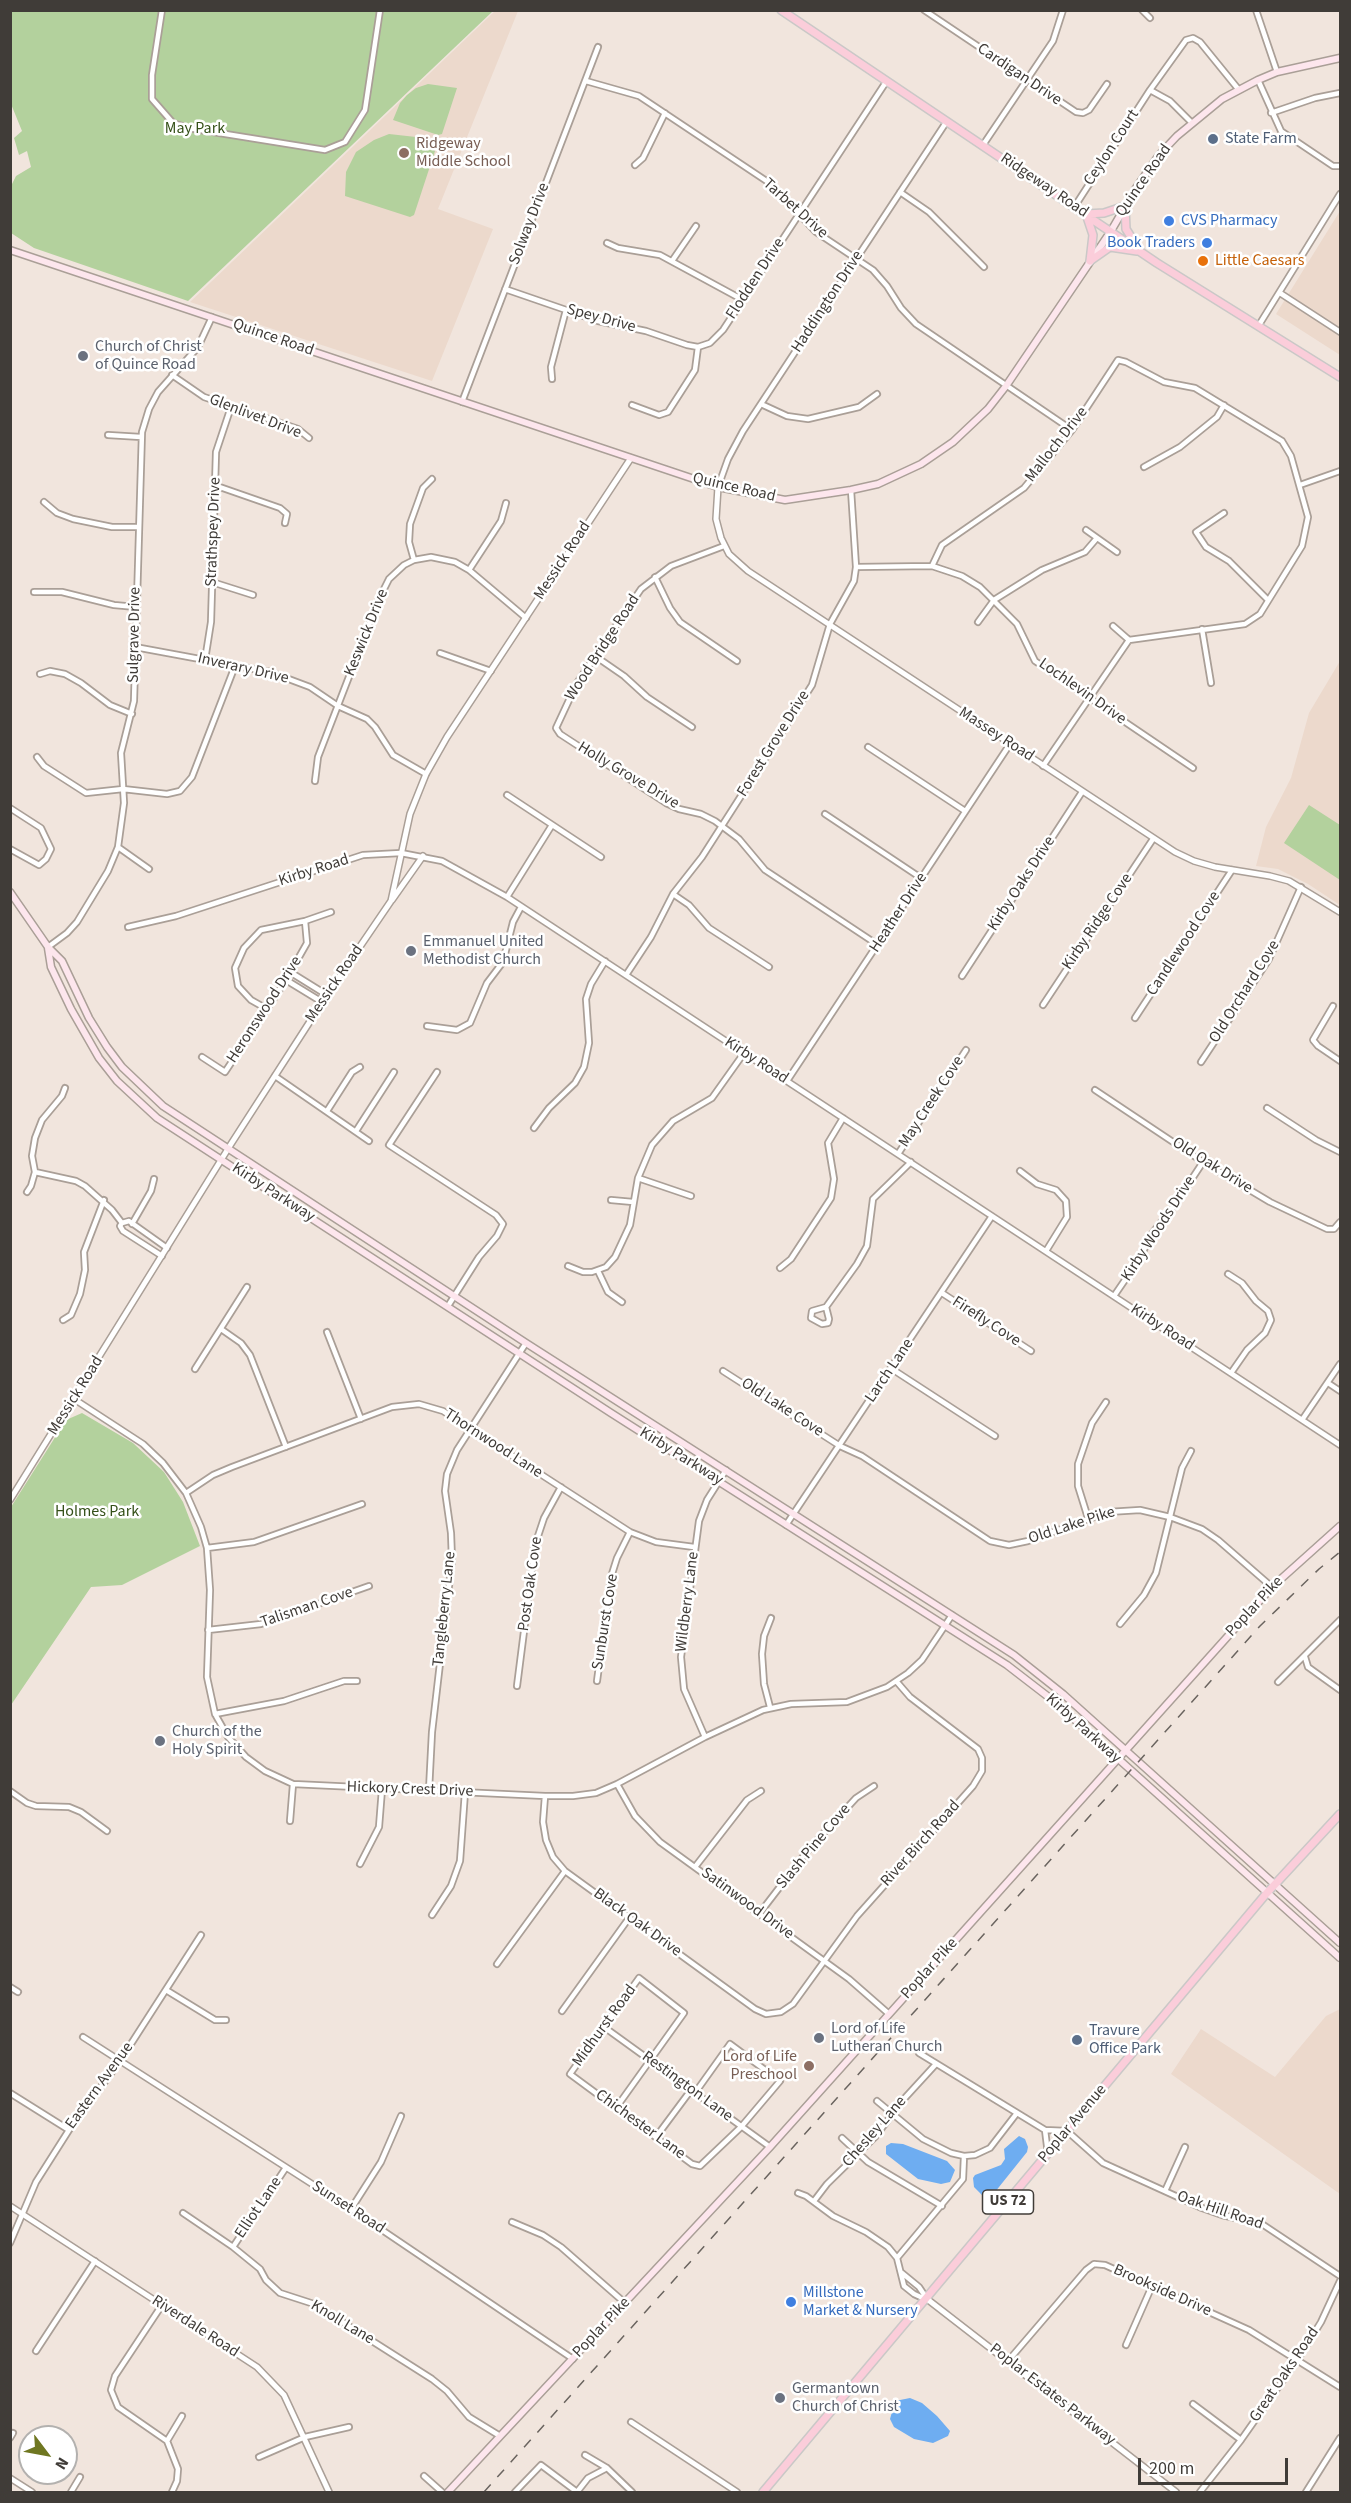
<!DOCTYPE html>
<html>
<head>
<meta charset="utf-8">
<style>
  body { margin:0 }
  #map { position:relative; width:1351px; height:2503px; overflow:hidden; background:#f1e5dd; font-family:"Source Sans 3",sans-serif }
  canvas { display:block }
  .frame { position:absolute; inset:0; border:12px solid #403c38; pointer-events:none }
  .north { position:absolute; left:18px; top:2425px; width:60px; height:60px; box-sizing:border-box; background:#fff; border:2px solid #b3b1af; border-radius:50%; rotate:122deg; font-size:16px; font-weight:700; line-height:24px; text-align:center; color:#403c38 }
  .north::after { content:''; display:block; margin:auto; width:21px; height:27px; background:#6f7721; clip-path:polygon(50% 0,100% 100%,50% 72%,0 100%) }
  .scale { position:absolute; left:1138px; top:2458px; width:150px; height:27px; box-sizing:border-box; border:3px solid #403c38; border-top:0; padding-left:8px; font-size:18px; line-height:21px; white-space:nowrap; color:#403c38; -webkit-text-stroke:4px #fff; paint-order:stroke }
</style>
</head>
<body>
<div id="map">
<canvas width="1351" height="2503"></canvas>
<div class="frame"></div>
<div class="north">N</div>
<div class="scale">200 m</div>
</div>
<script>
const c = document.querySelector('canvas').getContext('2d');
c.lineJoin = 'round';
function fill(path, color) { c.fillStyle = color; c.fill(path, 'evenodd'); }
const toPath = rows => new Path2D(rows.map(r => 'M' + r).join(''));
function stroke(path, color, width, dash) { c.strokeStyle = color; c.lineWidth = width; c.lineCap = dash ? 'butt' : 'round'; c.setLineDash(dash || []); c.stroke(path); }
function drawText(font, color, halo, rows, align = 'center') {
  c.font = font + ' "Source Sans 3",sans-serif'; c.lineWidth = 5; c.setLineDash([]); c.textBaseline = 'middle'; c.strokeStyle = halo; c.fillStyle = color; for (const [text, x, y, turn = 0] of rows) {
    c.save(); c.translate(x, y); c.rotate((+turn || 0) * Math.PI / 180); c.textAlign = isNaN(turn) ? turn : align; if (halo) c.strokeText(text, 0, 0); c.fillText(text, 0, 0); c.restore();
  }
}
fill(toPath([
  [495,11,518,11,438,209,493,229,432,381,190,302],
  [1340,211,1340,355,1276,314],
  [1340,661,1340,905,1308,884,1278,869,1256,866,1266,827,1291,778,1309,713],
  [1340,2009,1340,2194,1171,2074,1201,2029,1275,2077,1326,2016]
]), '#ecd9cc');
fill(toPath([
  [11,11,493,11,188,301,34,248,11,233,11,186,16,176,31,167,27,151,19,155,14,138,22,131,11,104],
  [428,84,457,88,442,134,438,135,393,120,400,103,407,95,416,88],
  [389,134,416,137,435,151,414,215,410,217,345,196,346,172,356,152,374,140],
  [1309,805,1340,825,1340,880,1284,843],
  [82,1413,133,1443,164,1472,183,1502,200,1546,122,1585,91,1587,11,1705,11,1507,66,1420]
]), '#b3d19d');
fill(toPath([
  [1019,2136,1025,2139,1028,2147,1027,2152,991,2197,983,2196,974,2187,973,2178,975,2175,1001,2165,1005,2159,1004,2149],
  [891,2143,903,2144,947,2161,955,2170,950,2182,941,2184,918,2179,886,2154,886,2146],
  [910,2398,922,2403,937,2416,950,2431,948,2436,933,2443,914,2439,894,2427,890,2419,895,2401]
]), '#6eadf1');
const minor = toPath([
  [162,10,152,75,152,99,173,123,188,128,325,150,345,142,365,110,380,10],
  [924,10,1076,112,1083,113,1089,110,1107,84],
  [1142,10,1150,18],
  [1256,10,1277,72],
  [1258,80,1281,131,1333,166,1340,166],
  [586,81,639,96,771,184,816,232,873,270,887,286,901,308,916,324,1072,430],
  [1150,90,1170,101,1191,122],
  [1271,113,1315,98,1340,93],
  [983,145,1053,41,1063,10],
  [635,165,643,158,665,113],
  [900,192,929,212,984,267],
  [1075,206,1150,90,1186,40,1193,38,1200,42,1239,90],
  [607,243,618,248,660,255,743,300],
  [672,261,696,226],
  [505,289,598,321,646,331,687,345,698,347,710,343,723,330,886,82],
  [1280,293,1340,332],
  [1259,325,1340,194],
  [172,375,204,397,298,429,309,438],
  [552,379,551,367,566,310],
  [462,402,598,47],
  [761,404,787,416,808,419,859,407,877,394],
  [632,405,659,415,668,412,695,370,698,347],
  [108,435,141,437],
  [1144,467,1180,447,1217,417,1224,405],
  [214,485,280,508,287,514,285,523],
  [1300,485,1340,471],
  [718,487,728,459,743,431,947,121],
  [44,502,57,513,73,519,112,527,138,527],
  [1224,513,1196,532,1206,547,1229,561,1268,600],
  [1086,530,1117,552],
  [724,546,671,566,641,589,577,683,556,728,560,734,666,803,679,809,701,814,715,821,739,839,765,870,878,945],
  [414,560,409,542,410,524,423,488,432,479],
  [932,566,942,545,1024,488,1072,430,1118,360,1126,362,1164,382,1195,388,1282,441,1291,456,1308,517,1302,546,1260,614,1245,624,1129,640,1043,766],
  [856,567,932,566,962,576,980,587,1017,624,1035,661,1193,768],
  [469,570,501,521,506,503],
  [655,577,670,608,680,622,737,661],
  [212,582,253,595],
  [34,592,62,592,114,605,136,607],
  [978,622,994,600,1042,570,1085,552,1097,538],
  [1113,626,1129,640],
  [1202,629,1211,683],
  [135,647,270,672,310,687,338,706,367,719,375,727,393,755,426,774],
  [440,653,491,671],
  [595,656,624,676,647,697,692,727],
  [205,660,211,622,216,452,231,407],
  [40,674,50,671,65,674,81,683,110,705,132,714],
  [868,747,965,811],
  [37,757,44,766,86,793,123,789,167,794,180,791,192,777,235,666],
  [315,781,318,757,379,599,389,579,404,565,414,560,431,557,455,562,469,570,526,618],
  [507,795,601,857],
  [10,808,41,828,51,849,46,859,39,865,10,849],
  [825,814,921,878],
  [118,847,149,869],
  [673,894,689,905,709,928,769,967],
  [507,897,552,825],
  [128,927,176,916,363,855,401,853,442,861,507,897,1340,1445],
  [48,947,67,933,77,922,108,871,118,847,124,803,121,753,134,701,142,432,149,409,158,392,198,347,212,317],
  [290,972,327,995],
  [626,975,651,937,673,894,702,857,812,685,830,624,854,581,856,567,851,490],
  [962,976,1082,792],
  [286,980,322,1002],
  [1043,1005,1153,839],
  [1333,1006,1313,1040,1318,1046,1340,1061],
  [267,1009,251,1000,238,986,235,968,244,948,261,930,305,921,331,912],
  [1135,1018,1232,870],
  [427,1026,457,1030,470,1023,487,983,503,962,513,922,521,907],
  [202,1057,225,1072,286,980,307,943,305,921],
  [1201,1062,1269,959,1301,887],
  [437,1072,389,1145,496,1215,503,1224,497,1236,479,1257,448,1306],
  [275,1076,369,1141],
  [787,1081,1010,744],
  [1095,1090,1203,1162,1270,1202,1327,1229,1334,1229,1340,1222],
  [1267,1108,1316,1140,1340,1152],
  [327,1111,352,1072,360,1067],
  [534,1128,549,1108,575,1083,584,1067,589,1043,586,999,591,984,605,961],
  [356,1131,394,1072],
  [898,1154,966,1050],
  [1020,1171,1037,1184,1056,1190,1066,1201,1067,1217,1046,1251],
  [35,1172,76,1181,85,1186,112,1210,122,1223,120,1226,123,1231,162,1256],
  [638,1178,691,1196],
  [27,1192,31,1186,35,1172,32,1156,35,1138,42,1120,62,1096,65,1088],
  [611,1200,633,1202],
  [122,1223,129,1221,167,1248],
  [132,1224,151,1191,154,1179],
  [568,1266,583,1272,592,1272,606,1267,615,1257,630,1225,638,1178,652,1145,673,1121,712,1098,744,1053],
  [780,1268,791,1259,831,1198,834,1179,828,1143,843,1118],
  [598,1271,608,1292,622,1302],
  [1228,1274,1242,1283,1256,1301,1268,1311,1271,1320,1265,1333,1247,1350,1231,1373],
  [942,1293,1031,1351],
  [1114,1296,1140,1258,1151,1235,1176,1203,1203,1162],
  [826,1307,812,1311,811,1318,822,1324,828,1323,829,1319,826,1307,857,1264,867,1246,873,1199,911,1162],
  [63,1320,71,1315,80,1294,85,1270,84,1252,104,1200],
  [221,1329,241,1343,250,1355,286,1447],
  [327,1332,361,1419],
  [195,1369,247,1287],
  [892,1369,995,1436],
  [723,1371,840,1446,862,1456,990,1541,1009,1545,1028,1541,1108,1512,1140,1510,1170,1517,1202,1529,1218,1540,1272,1587],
  [1328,1383,1340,1391],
  [74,1399,143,1444,163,1463,186,1493,201,1527,207,1548,210,1590,207,1677,215,1714,228,1737,246,1757,265,1771,293,1784,545,1796,573,1796,596,1793,617,1784,705,1737,763,1710,791,1704,847,1702,887,1687,908,1673,922,1660,952,1615],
  [1302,1420,1340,1364],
  [186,1493,213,1475,232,1467,392,1407,419,1404,443,1411,630,1532,656,1542,694,1547],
  [1088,1518,1078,1486,1078,1464,1092,1423,1106,1402],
  [786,1525,992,1216],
  [207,1548,254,1542,362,1504],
  [1120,1624,1144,1595,1156,1573,1182,1468,1191,1451],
  [208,1630,261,1624,369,1586],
  [1305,1657,1308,1667,1340,1690],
  [597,1681,611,1577,617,1558,630,1532],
  [1278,1682,1340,1620],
  [517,1686,535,1545,544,1518,561,1487],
  [770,1707,764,1684,762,1654,764,1636,771,1618],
  [215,1714,284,1701,344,1681,357,1681],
  [705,1737,684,1689,681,1657,699,1521,707,1500,726,1470],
  [617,1784,635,1816,660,1842,849,1979,889,2014],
  [429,1790,432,1732,452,1560,451,1533,445,1491,447,1474,457,1450,526,1343],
  [10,1791,27,1803,36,1806,69,1807,81,1812,107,1831],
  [545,1796,543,1822,546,1840,553,1857,565,1871,755,2009,766,2014,781,2012,793,2004,857,1916,973,1786,982,1771,982,1758,978,1749,910,1697,897,1682],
  [290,1821,293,1784],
  [360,1864,379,1827,382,1789],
  [695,1867,747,1800,761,1791],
  [759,1914,809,1849,856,1798,874,1786],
  [432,1915,451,1886,460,1861,465,1792],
  [497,1964,565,1871],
  [10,1987,18,1992],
  [166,1990,215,2020,226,2020],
  [562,2011,629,1918],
  [604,2027,770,2147],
  [83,2037,351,2209,573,2359],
  [919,2053,1045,2130,1067,2131,1103,2163,1202,2208,1222,2215,1262,2224,1340,2276],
  [10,2093,69,2130],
  [877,2101,923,2139,951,2153,964,2156,975,2155,990,2148,1017,2113],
  [616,2108,684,2013,639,1978,570,2074,692,2164,700,2166,741,2127,780,2081,730,2044,695,2093],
  [1045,2130,1048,2154],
  [656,2137,691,2090],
  [842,2138,868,2162,942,2206],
  [1165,2191,1185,2147],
  [798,2193,806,2196,833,2216,866,2232,888,2247,897,2258,904,2286,914,2294,925,2299],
  [814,2201,827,2184,875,2137,903,2100,936,2064],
  [351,2209,381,2162,401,2116],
  [183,2213,233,2247,260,2269,266,2280,280,2293,314,2304,432,2379,447,2391,469,2417,500,2436],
  [512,2222,543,2235,561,2247,625,2303],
  [10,2243,36,2182,69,2130,120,2061,201,1935],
  [233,2247,285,2169],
  [897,2258,963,2179,964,2156],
  [902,2273,919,2287,927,2299],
  [162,2305,115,2376,111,2390,118,2407,167,2441,178,2469,177,2481,172,2492],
  [1126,2345,1152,2286],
  [36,2351,95,2261],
  [1008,2361,1086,2270,1094,2264,1105,2265,1249,2330,1340,2387],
  [1193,2404,1241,2440],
  [631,2422,737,2492],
  [10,2438,13,2433],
  [167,2441,182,2416],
  [585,2455,607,2468,632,2492],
  [259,2457,305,2437,349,2427],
  [424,2476,442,2492],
  [10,2478,32,2492],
  [71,2492,80,2477],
  [515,2492,541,2465,577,2492],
  [577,2492,588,2478,607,2468],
  [1200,2492,1241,2440,1298,2359,1321,2322,1340,2281],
  [1306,2492,1340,2438]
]);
const tertiary = toPath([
  [718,487,716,519,721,538,729,554,748,571,1175,852,1194,861,1215,867,1270,876,1289,881,1340,912],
  [392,900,423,856],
  [10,1500,231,1144,327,995,391,901,410,814,426,774,447,737,631,458],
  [10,2206,257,2367,284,2395,329,2492],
  [927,2299,1176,2492]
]);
const secondary = toPath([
  [10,250,718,487,785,500,851,490,878,484,921,464,953,442,988,409,1006,386,1111,231,1136,188,1159,155,1177,136,1222,99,1258,80,1277,72,1340,58],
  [10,892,48,947,62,961,89,1018,107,1047,122,1067,163,1106,526,1343,1014,1655,1063,1694,1340,1943],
  [48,948,51,967,71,1009,99,1058,117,1081,157,1118,611,1413,1007,1665,1055,1702,1340,1958],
  [448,2492,770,2147,1272,1587,1340,1526]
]);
const primary = toPath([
  [781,10,1157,263,1340,377],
  [1090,261,1093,235,1086,214,1104,213,1125,206,1126,229,1138,248],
  [1090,261,1110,247,1137,251],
  [763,2492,1266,1894,1340,1814]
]);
stroke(minor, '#aa9f97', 8);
stroke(tertiary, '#aa9f97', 8);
stroke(secondary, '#aa9f97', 9);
stroke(primary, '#cac8c7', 10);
stroke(minor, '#fff', 4.5);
stroke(tertiary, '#fff', 5);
stroke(secondary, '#fde6ed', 6);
stroke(primary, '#fbcdda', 7);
stroke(toPath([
  [484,2492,1260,1626,1319,1569,1340,1552]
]), '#6a645f', 1.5, [10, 10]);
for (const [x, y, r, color] of [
  [1213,139,6,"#5c6f8a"],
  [404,153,6,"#8d6e63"],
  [1169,221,6,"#3f7fe0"],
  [1207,243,6,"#3f7fe0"],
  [1203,261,6,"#e8710a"],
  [83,356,6,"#6b7280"],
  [411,951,6,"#6b7280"],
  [160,1741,6,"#6b7280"],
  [819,2038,6,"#6b7280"],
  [1077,2040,6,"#5c6f8a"],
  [809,2066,6,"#8d6e63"],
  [791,2302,6,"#3f7fe0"],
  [780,2398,6,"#6b7280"]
]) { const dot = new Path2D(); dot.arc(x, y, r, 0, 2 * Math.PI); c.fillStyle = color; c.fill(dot); stroke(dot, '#fff', 2); }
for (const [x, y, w] of [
  [1008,2202,51]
]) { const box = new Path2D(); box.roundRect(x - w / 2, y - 12, w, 24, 4.5); c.fillStyle = '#fff'; c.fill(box); stroke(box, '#403c38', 1.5); }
drawText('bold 15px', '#403c38', null, [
  ["US 72",1008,2202]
]);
drawText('16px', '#403c38', '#fff', [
  ["Cardigan Drive",1019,75,34],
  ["Ceylon Court",1112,148,-57],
  ["Quince Road",1144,181,-55],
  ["Ridgeway Road",1044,186,34],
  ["Tarbet Drive",795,209,42],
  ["Solway Drive",530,224,-69],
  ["Flodden Drive",756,279,-57],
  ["Haddington Drive",828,302,-57],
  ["Spey Drive",601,319,15],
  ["Quince Road",273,338,19],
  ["Glenlivet Drive",255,417,21],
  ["Malloch Drive",1057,445,-52],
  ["Quince Road",734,488,13],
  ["Strathspey Drive",214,532,-88],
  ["Messick Road",563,561,-57],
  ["Keswick Drive",367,633,-68],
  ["Sulgrave Drive",135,635,-89],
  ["Wood Bridge Road",603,648,-57],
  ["Inverary Drive",243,669,13],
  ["Lochlevin Drive",1082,692,35],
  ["Massey Road",996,735,33],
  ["Forest Grove Drive",774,744,-58],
  ["Holly Grove Drive",628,776,31],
  ["Kirby Road",314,871,-18],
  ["Kirby Oaks Drive",1022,884,-57],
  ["Heather Drive",899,913,-57],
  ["Kirby Ridge Cove",1098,922,-56],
  ["Candlewood Cove",1184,944,-57],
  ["Messick Road",335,984,-56],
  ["Old Orchard Cove",1245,992,-58],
  ["Heronswood Drive",265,1010,-57],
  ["Kirby Road",756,1061,33],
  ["May Creek Cove",932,1102,-57],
  ["Old Oak Drive",1212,1166,32],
  ["Kirby Parkway",273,1193,33],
  ["Kirby Woods Drive",1159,1229,-57],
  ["Firefly Cove",986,1322,33],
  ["Kirby Road",1162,1328,33],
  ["Larch Lane",890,1371,-56],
  ["Messick Road",76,1396,-58],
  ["Old Lake Cove",782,1408,33],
  ["Thornwood Lane",493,1444,33],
  ["Kirby Parkway",681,1457,32],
  ["Old Lake Pike",1072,1526,-18],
  ["Post Oak Cove",531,1584,-82],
  ["Wildberry Lane",688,1602,-83],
  ["Poplar Pike",1255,1607,-47],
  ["Talisman Cove",307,1608,-19],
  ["Tangleberry Lane",445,1609,-84],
  ["Sunburst Cove",606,1622,-81],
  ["Kirby Parkway",1083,1729,42],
  ["Hickory Crest Drive",410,1790,2],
  ["River Birch Road",921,1844,-48],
  ["Slash Pine Cove",814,1847,-50],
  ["Satinwood Drive",747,1904,36],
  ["Black Oak Drive",637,1923,36],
  ["Poplar Pike",930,1969,-48],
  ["Midhurst Road",605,2026,-54],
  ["Eastern Avenue",100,2086,-54],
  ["Restington Lane",687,2087,36],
  ["Poplar Avenue",1073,2124,-50],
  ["Chichester Lane",640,2125,36],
  ["Chesley Lane",875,2132,-49],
  ["Elliot Lane",259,2208,-56],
  ["Sunset Road",348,2208,33],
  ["Oak Hill Road",1220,2211,19],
  ["Brookside Drive",1162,2291,24],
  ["Knoll Lane",342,2323,31],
  ["Riverdale Road",195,2327,33],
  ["Poplar Pike",602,2328,-47],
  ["Great Oaks Road",1285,2375,-56],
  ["Poplar Estates Parkway",1052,2395,38]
]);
drawText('16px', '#345018', '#fff', [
  ["May Park",195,129],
  ["Holmes Park",97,1512]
]);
drawText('16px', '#4e5e75', '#fff', [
  ["State Farm",1225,139],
  ["Travure",1089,2031],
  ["Office Park",1089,2049]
], 'left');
drawText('16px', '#785e54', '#fff', [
  ["Ridgeway",416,144],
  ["Middle School",416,162],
  ["Lord of Life",797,2057,"right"],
  ["Preschool",797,2075,"right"]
], 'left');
drawText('16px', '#366cbe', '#fff', [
  ["CVS Pharmacy",1181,221],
  ["Book Traders",1195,243,"right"],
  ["Millstone",803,2293],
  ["Market & Nursery",803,2311]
], 'left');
drawText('16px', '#c56008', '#fff', [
  ["Little Caesars",1215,261]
], 'left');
drawText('16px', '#5b616d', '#fff', [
  ["Church of Christ",95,347],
  ["of Quince Road",95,365],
  ["Emmanuel United",423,942],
  ["Methodist Church",423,960],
  ["Church of the",172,1732],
  ["Holy Spirit",172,1750],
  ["Lord of Life",831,2029],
  ["Lutheran Church",831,2047],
  ["Germantown",792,2389],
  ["Church of Christ",792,2407]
], 'left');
</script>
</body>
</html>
